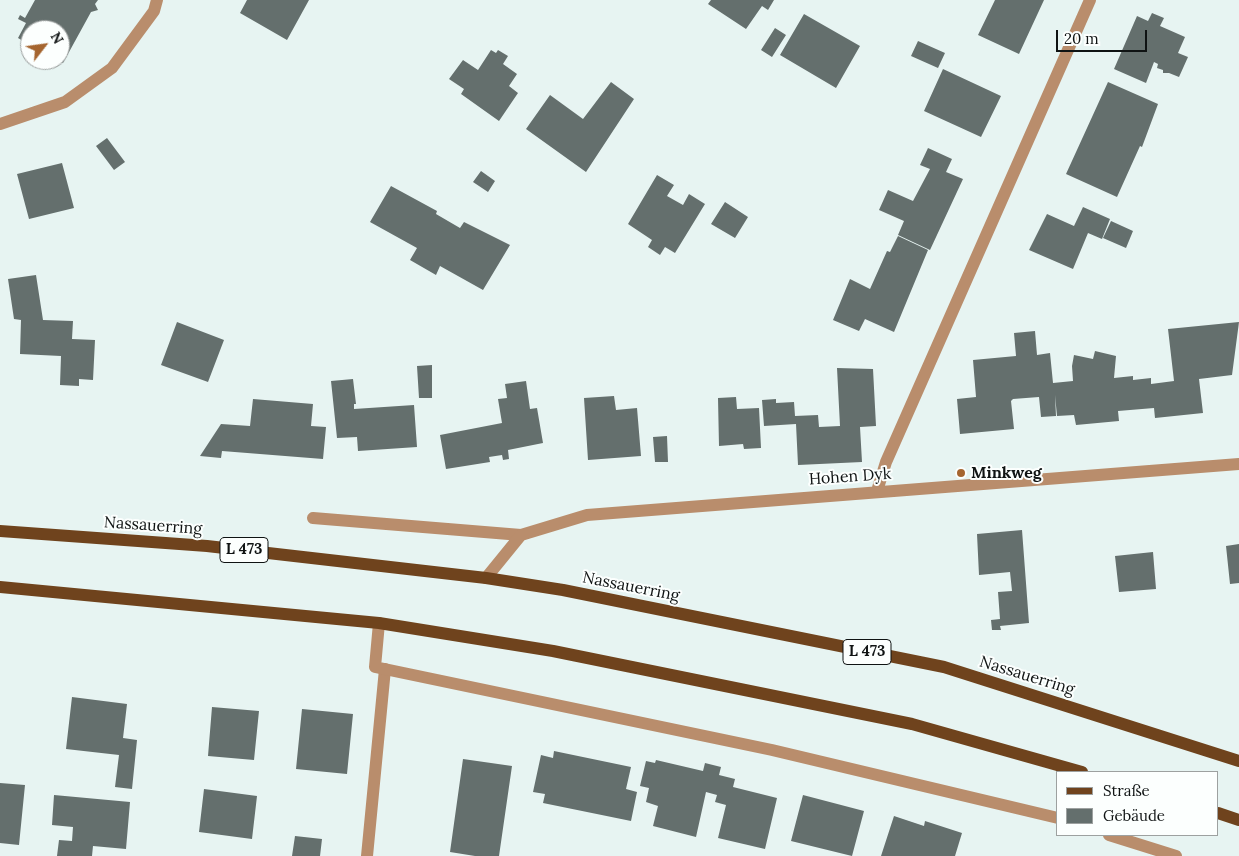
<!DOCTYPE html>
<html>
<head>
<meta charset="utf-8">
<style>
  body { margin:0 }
  #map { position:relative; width:1239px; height:856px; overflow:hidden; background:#e7f4f2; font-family:Lora,serif }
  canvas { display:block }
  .legend { position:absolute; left:1056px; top:771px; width:162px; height:65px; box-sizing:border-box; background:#fcfffe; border:1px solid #9da1a0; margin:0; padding:6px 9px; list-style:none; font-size:15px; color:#0f1313 }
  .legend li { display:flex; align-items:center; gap:10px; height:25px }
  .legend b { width:25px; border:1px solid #9da1a0 }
  .north { position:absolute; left:20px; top:20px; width:50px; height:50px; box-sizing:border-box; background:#fcfffe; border:1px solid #9da1a0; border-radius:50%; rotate:60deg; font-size:14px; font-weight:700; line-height:20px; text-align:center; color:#0f1313 }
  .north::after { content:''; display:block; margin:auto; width:18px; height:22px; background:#a5652f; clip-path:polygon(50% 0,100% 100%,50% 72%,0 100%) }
  .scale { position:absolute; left:1056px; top:30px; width:91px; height:22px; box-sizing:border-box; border:2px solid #0f1313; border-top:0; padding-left:6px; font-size:15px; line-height:18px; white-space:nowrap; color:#0f1313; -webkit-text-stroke:4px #fcfffe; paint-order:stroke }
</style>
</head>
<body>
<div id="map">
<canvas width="1239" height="856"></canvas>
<ul class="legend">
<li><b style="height:6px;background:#6f431d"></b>Straße</li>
<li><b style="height:14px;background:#646f6d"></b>Gebäude</li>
</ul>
<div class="north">N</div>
<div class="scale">20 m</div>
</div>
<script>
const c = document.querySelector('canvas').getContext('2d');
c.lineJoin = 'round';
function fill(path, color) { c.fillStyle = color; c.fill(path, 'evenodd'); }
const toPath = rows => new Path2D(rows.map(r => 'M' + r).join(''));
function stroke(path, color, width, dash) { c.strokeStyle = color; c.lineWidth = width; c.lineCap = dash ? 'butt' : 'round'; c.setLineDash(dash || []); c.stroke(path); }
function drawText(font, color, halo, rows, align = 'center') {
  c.font = font + ' Lora,serif'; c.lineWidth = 4; c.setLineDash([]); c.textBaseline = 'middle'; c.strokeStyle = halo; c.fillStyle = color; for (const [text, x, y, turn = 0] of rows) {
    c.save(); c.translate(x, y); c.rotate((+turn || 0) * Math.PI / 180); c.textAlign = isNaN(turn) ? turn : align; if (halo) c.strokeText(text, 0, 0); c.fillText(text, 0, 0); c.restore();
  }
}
fill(toPath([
  [35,0,98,0,95,4,98,10,91,12,63,63,60,61,60,30,30,30,30,45,18,38,26,23,18,19,20,15,25,18],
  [247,0,309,0,287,40,240,13],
  [711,0,774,0,768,10,762,6,746,29,708,4],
  [995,0,1044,0,1019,54,978,35],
  [1152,13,1164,18,1160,26,1185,37,1178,53,1188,57,1179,77,1169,73,1163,73,1163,70,1157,68,1158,64,1154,62,1146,83,1114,69,1137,16,1148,21],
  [804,14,860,46,836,88,780,55],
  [775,28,786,35,772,57,761,50],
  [918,41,945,53,938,68,911,56],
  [491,50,496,53,498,50,508,56,503,64,517,74,509,86,518,93,499,121,461,94,464,89,449,79,463,60,478,70],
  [943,69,1001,96,981,137,924,111],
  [611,82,634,99,586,172,526,129,550,95,583,119],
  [1108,82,1158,104,1142,147,1140,146,1117,197,1066,174],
  [107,138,125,162,114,170,96,146],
  [928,148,952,159,946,172,963,179,930,250,898,235,904,221,879,210,888,190,913,201,930,169,920,165],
  [62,163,74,208,29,219,17,174],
  [481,171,495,181,488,192,473,182],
  [657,175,674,185,667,196,683,205,689,194,705,204,675,253,665,247,660,255,648,247,652,240,628,224],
  [391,186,437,211,436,214,460,228,464,222,510,245,483,290,440,266,436,275,410,260,417,248,370,222],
  [725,202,748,217,735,238,711,224],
  [1083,207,1110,219,1102,239,1088,233,1073,269,1029,250,1047,214,1074,226],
  [1111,221,1133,231,1126,248,1103,238],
  [898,236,928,250,894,332,865,319,859,331,833,320,850,279,870,289,887,251,890,252],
  [36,275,43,320,73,321,72,339,95,340,93,380,79,379,79,386,60,385,61,356,20,354,21,320,14,319,8,279],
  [177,322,224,340,208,382,161,365],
  [1239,322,1232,375,1199,379,1203,413,1155,418,1154,408,1118,411,1119,421,1076,425,1074,415,1057,416,1055,395,1056,416,1041,417,1039,397,1013,399,1011,401,1014,429,960,434,957,399,976,397,973,360,1016,356,1014,333,1035,331,1037,355,1050,353,1053,383,1073,381,1072,366,1074,355,1093,359,1095,351,1116,356,1114,378,1133,376,1133,380,1151,378,1151,384,1174,381,1168,329],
  [432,365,432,398,419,398,417,366],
  [837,368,873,369,876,426,860,427,862,462,798,465,796,424,764,426,762,400,776,399,776,403,794,402,795,416,818,415,819,427,840,426],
  [353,379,356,404,354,404,354,409,414,405,417,447,358,451,357,437,337,438,331,381],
  [526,381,530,409,537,408,543,443,508,450,509,459,503,460,502,455,489,457,490,462,446,469,440,435,502,423,498,399,507,398,505,384],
  [614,396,616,410,637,408,641,456,588,460,584,398],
  [736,397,737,409,759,408,761,448,744,449,743,444,719,446,718,398],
  [253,399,313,404,311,426,326,427,323,459,222,451,221,458,200,456,221,424,250,426],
  [667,436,668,462,655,462,653,437],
  [1022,530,1029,623,1000,626,1001,630,992,630,991,620,1000,619,998,592,1012,591,1010,572,979,575,977,534],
  [1239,544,1239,583,1230,584,1226,546],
  [1153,552,1156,589,1119,592,1115,556],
  [72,697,127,704,123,738,137,740,132,789,115,787,119,755,66,749],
  [212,707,259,711,254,760,208,756],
  [302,709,353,714,347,774,296,769],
  [554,751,631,767,626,789,637,792,631,821,543,803,545,794,533,792,541,755,553,758],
  [463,759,512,766,499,856,475,856,450,852],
  [656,760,703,771,705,763,721,767,719,775,735,779,733,787,777,798,765,849,718,838,726,805,715,802,717,795,706,792,696,837,653,826,658,806,646,802,649,788,640,786,646,761,655,763],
  [0,783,25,785,19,845,0,843],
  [204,789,257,796,252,839,199,832],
  [54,795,130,802,126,849,93,846,92,856,57,856,59,840,72,841,73,827,52,825],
  [803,795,864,811,852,856,791,841],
  [894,816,924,826,925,821,962,833,955,856,881,856],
  [295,836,322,839,320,856,292,856]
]), '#646f6d');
stroke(toPath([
  [313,518,521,535],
  [367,856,385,669]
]), '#b98d6c', 12);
stroke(toPath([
  [0,124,65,102,112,68,154,11,157,0],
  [877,491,886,462,1090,0],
  [486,578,521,535,587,515,1239,464],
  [379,623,375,667,772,750,1058,818],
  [1109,835,1176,856]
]), '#b98d6c', 12);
stroke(toPath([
  [0,531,207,546,486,578,563,590,944,667,1239,761],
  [0,587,379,623,553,651,912,724,1082,772],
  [1218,813,1239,820]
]), '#6f431d', 12);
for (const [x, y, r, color] of [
  [961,473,5,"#a5652f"]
]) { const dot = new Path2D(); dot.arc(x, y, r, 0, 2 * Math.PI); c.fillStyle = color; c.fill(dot); stroke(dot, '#fcfffe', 2); }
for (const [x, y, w] of [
  [244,550,48],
  [867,652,48]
]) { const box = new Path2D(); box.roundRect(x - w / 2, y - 12.5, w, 25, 4); c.fillStyle = '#fcfffe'; c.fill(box); stroke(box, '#0f1313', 1); }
drawText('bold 15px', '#0f1313', null, [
  ["L 473",244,550],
  ["L 473",867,652]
]);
drawText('bold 16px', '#0f1313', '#fcfffe', [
  ["Minkweg",971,473]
], 'left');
drawText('16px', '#0f1313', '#fcfffe', [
  ["Hohen Dyk",850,477,-4],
  ["Nassauerring",153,526,4],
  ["Nassauerring",631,587,11],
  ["Nassauerring",1027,676,17]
]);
</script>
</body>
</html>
